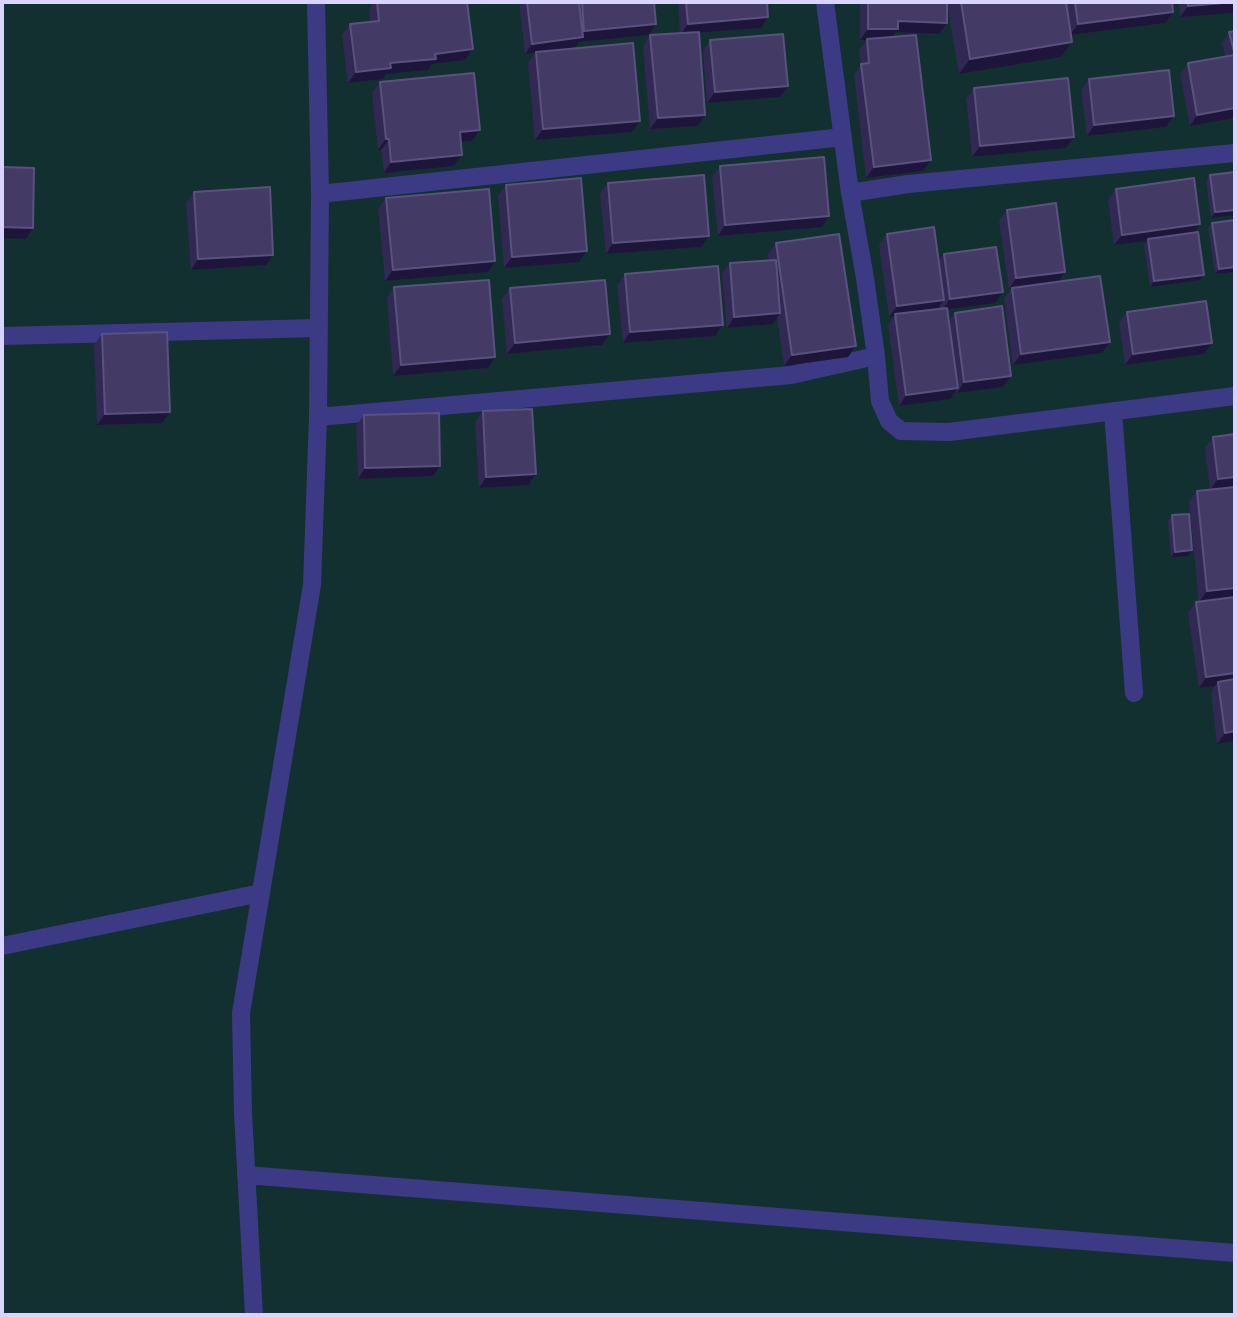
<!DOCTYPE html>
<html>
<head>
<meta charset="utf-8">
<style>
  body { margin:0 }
  #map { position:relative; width:1237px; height:1317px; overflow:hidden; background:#130f26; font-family:"Public Sans",sans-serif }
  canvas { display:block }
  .frame { position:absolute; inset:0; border:4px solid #d9d4ff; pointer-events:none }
</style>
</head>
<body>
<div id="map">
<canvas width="1237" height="1317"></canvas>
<div class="frame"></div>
</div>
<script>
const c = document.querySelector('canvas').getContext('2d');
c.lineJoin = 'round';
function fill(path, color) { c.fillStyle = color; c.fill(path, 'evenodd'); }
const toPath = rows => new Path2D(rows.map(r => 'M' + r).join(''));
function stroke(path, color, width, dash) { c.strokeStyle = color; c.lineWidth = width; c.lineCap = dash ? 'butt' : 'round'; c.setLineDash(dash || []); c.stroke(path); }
fill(toPath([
  [2,2,1235,2,1235,1315,2,1315]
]), '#12302f');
stroke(toPath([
  [2,946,261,893]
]), '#3d3a85', 18);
stroke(toPath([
  [825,2,850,193,865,278,876,356,880,401,889,421,901,431,949,432,1235,396],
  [850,193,908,184,1235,153],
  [320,194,843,137],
  [2,336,318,328],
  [1113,411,1134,693],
  [318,417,791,375,876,356],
  [246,1175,1235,1253],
  [254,1315,243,1113,241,1013,312,585,318,417,320,194,316,2]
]), '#3d3a85', 18);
fill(toPath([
  [374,2,431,2,473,49,465,60,432,64,428,70,386,74,383,79,348,83,342,35,350,24,370,22,369,9],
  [519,2,654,2,656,24,649,35,579,42,575,48,564,49,632,132,535,140,528,63,535,53,525,54],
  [678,2,767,2,761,28,699,33,698,126,650,129,643,46,650,35,680,33],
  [860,2,1066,2,1068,14,1066,2,1172,2,1165,23,1071,35,1061,57,959,74,947,4,947,23,939,34,896,32,893,37,923,171,866,178,854,75,861,65,859,50,867,40,860,40],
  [1179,2,1235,2,1235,13,1180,17],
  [1235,31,1235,123,1234,118,1190,126,1180,74,1188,63,1225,56,1222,43,1229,32],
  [710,40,788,86,780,97,707,103,703,51],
  [1089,79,1174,116,1166,127,1087,136,1081,90],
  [380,82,480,130,472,141,461,142,454,166,384,173,381,150,378,150,372,93],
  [974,88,1074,137,1066,148,972,157,966,99],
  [720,166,822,227,718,236,712,177],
  [1235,172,1235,215,1211,218,1206,181,1210,175],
  [608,183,701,247,606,254,600,194],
  [506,185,587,251,579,262,504,268,498,196],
  [1116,189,1193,233,1204,275,1200,280,1150,287,1144,245,1147,241,1114,245,1108,200],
  [194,192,273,255,266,265,191,270,186,203],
  [386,198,488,272,385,281,378,209],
  [1007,210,1058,282,1110,342,1102,353,1013,365,1004,299,1011,289,1009,289,999,221],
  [1212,223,1235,272,1215,274,1208,228],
  [887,234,938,261,944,254,995,303,947,309,949,322,955,313,1011,376,1003,387,957,393,956,390,950,399,899,406,888,325,894,316,889,317,879,245],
  [776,243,856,346,848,357,784,366,777,317,773,324,727,328,722,274,730,263,769,260,768,254],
  [625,274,715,336,623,343,617,285],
  [394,287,488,368,393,376,387,298],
  [510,288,610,334,602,345,507,354,502,299],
  [1127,312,1204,354,1125,365,1119,322],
  [1235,313,1235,334,1233,317],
  [102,334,162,423,97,425,94,345],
  [483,411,528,485,479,488,475,422],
  [364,415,440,466,433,476,358,479,356,426],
  [1213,437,1235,487,1210,490,1205,448],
  [1235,487,1235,741,1217,744,1211,693,1215,686,1199,688,1188,613,1196,602,1199,602,1189,502,1197,491],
  [1172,515,1188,556,1171,557,1168,521]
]), '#312854');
fill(toPath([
  [1235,2,1235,13,1180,17,1188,6],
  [1173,12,1165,23,1070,35,1078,24],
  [768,17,761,28,681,34,688,24],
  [898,21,947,23,939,34,896,32,891,40,860,40,868,29],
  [656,24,649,35,579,42,575,48,525,54,532,44,580,37,584,31],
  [1072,42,1061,57,959,74,970,59],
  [473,49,465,60,432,64,428,70,386,74,383,79,348,83,356,72,390,63,435,54],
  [788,86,780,97,707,103,715,92],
  [1235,108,1234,118,1190,126,1197,115],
  [705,115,698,126,650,129,658,118],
  [1174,116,1166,127,1087,136,1094,125],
  [640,121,632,132,535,140,543,129],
  [480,130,472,141,452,143,460,132],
  [1074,137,1066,148,972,157,980,146],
  [386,139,389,139,381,150,378,150],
  [462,155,454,166,384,173,391,162],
  [931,160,923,171,866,178,874,167],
  [1235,210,1235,215,1211,218,1215,212],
  [829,216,822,227,718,236,725,225],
  [1200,224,1192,235,1148,239,1147,241,1114,245,1122,235],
  [2,227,33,228,26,239,2,238],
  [709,236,701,247,606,254,613,243],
  [587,251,579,262,504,268,512,257],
  [273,255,266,265,191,270,198,259],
  [495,261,488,272,385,281,393,270],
  [1235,267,1235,272,1215,274,1219,269],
  [1065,272,1058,283,1009,289,1016,278],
  [1204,275,1200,280,1150,287,1154,281],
  [1003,292,995,303,942,310,950,299],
  [944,300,936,311,889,317,897,306],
  [780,313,773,324,727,328,734,317],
  [723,325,715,336,623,343,630,332],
  [610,334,602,345,507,354,515,343],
  [1110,342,1102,353,1013,365,1021,354],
  [1212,343,1204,354,1125,365,1133,354],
  [856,346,848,357,784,366,792,355],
  [495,357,488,368,393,376,401,365],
  [1011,376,1003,387,957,393,964,382],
  [958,388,950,399,899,406,906,395],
  [170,412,162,423,97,425,105,414],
  [440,466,433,476,358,479,365,468],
  [536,474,528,485,479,488,486,477],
  [1235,477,1235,487,1210,490,1218,479],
  [1192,550,1188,556,1171,557,1175,552],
  [1235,588,1235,599,1199,602,1207,591],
  [1235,673,1235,683,1218,682,1215,686,1199,688,1206,677],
  [1235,731,1235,741,1217,744,1225,733]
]), '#1d163a');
const building = toPath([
  [377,2,431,2,431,3,467,2,473,49,435,54,436,59,390,63,391,68,356,72,350,24,379,21,377,2],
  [527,2,579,2,583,37,532,44,527,2],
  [582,2,654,2,656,24,584,31,582,2],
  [686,2,767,2,768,17,688,24,686,2],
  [868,2,947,2,947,23,898,21,898,29,868,29,868,2],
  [961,2,1066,2,1072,42,970,59,961,2],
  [1075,2,1172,2,1173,12,1078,24,1075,2],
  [1187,2,1235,2,1188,6,1187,2],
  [1235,31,1235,108,1197,115,1188,63,1235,55,1229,32,1235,31],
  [699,32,705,115,658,118,650,35,699,32],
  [783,34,788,86,715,92,710,40,783,34],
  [916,35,931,160,874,167,861,64,869,63,867,39,916,35],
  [633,43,640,121,543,129,536,52,633,43],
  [1169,70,1174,116,1094,125,1089,79,1169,70],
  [474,73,480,130,460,132,462,155,391,162,389,139,386,139,380,82,474,73],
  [1068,78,1074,137,980,146,974,88,1068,78],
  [824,157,829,216,725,225,720,166,824,157],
  [2,167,34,168,33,228,2,227,2,167],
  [1235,172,1235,210,1215,212,1210,175,1235,172],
  [704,175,709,236,613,243,608,183,704,175],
  [581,178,587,251,512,257,506,185,581,178],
  [1194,178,1200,224,1122,235,1116,189,1194,178],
  [270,187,273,255,198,259,194,192,270,187],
  [489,189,495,261,393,270,386,198,489,189],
  [1056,203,1065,272,1016,278,1007,210,1056,203],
  [1235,220,1235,267,1219,269,1212,223,1235,220],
  [934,227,944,300,897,306,887,234,934,227],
  [1198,232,1204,275,1154,281,1148,239,1198,232],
  [839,234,856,346,792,355,776,243,839,234],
  [996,247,1003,292,950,299,944,254,996,247],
  [776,260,780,313,734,317,730,263,776,260],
  [718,266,723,325,630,332,625,274,718,266],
  [1100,276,1110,342,1021,354,1012,288,1100,276],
  [489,280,495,357,401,365,394,287,489,280],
  [605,280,610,334,515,343,510,288,605,280],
  [1206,301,1212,343,1133,354,1127,312,1206,301],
  [1002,306,1011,376,964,382,955,313,1002,306],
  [947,308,958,388,906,395,895,314,947,308],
  [167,332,170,412,105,414,102,334,167,332],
  [532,409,536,474,486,477,483,411,532,409],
  [439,413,440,466,365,468,364,415,439,413],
  [1235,434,1235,477,1218,479,1213,437,1235,434],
  [1235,487,1235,588,1207,591,1197,491,1235,487],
  [1189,514,1192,550,1175,552,1172,515,1189,514],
  [1235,597,1235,673,1206,677,1196,602,1235,597],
  [1235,679,1235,731,1225,733,1218,682,1235,679]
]);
fill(building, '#433a66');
stroke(building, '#5a527e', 2);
</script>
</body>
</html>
